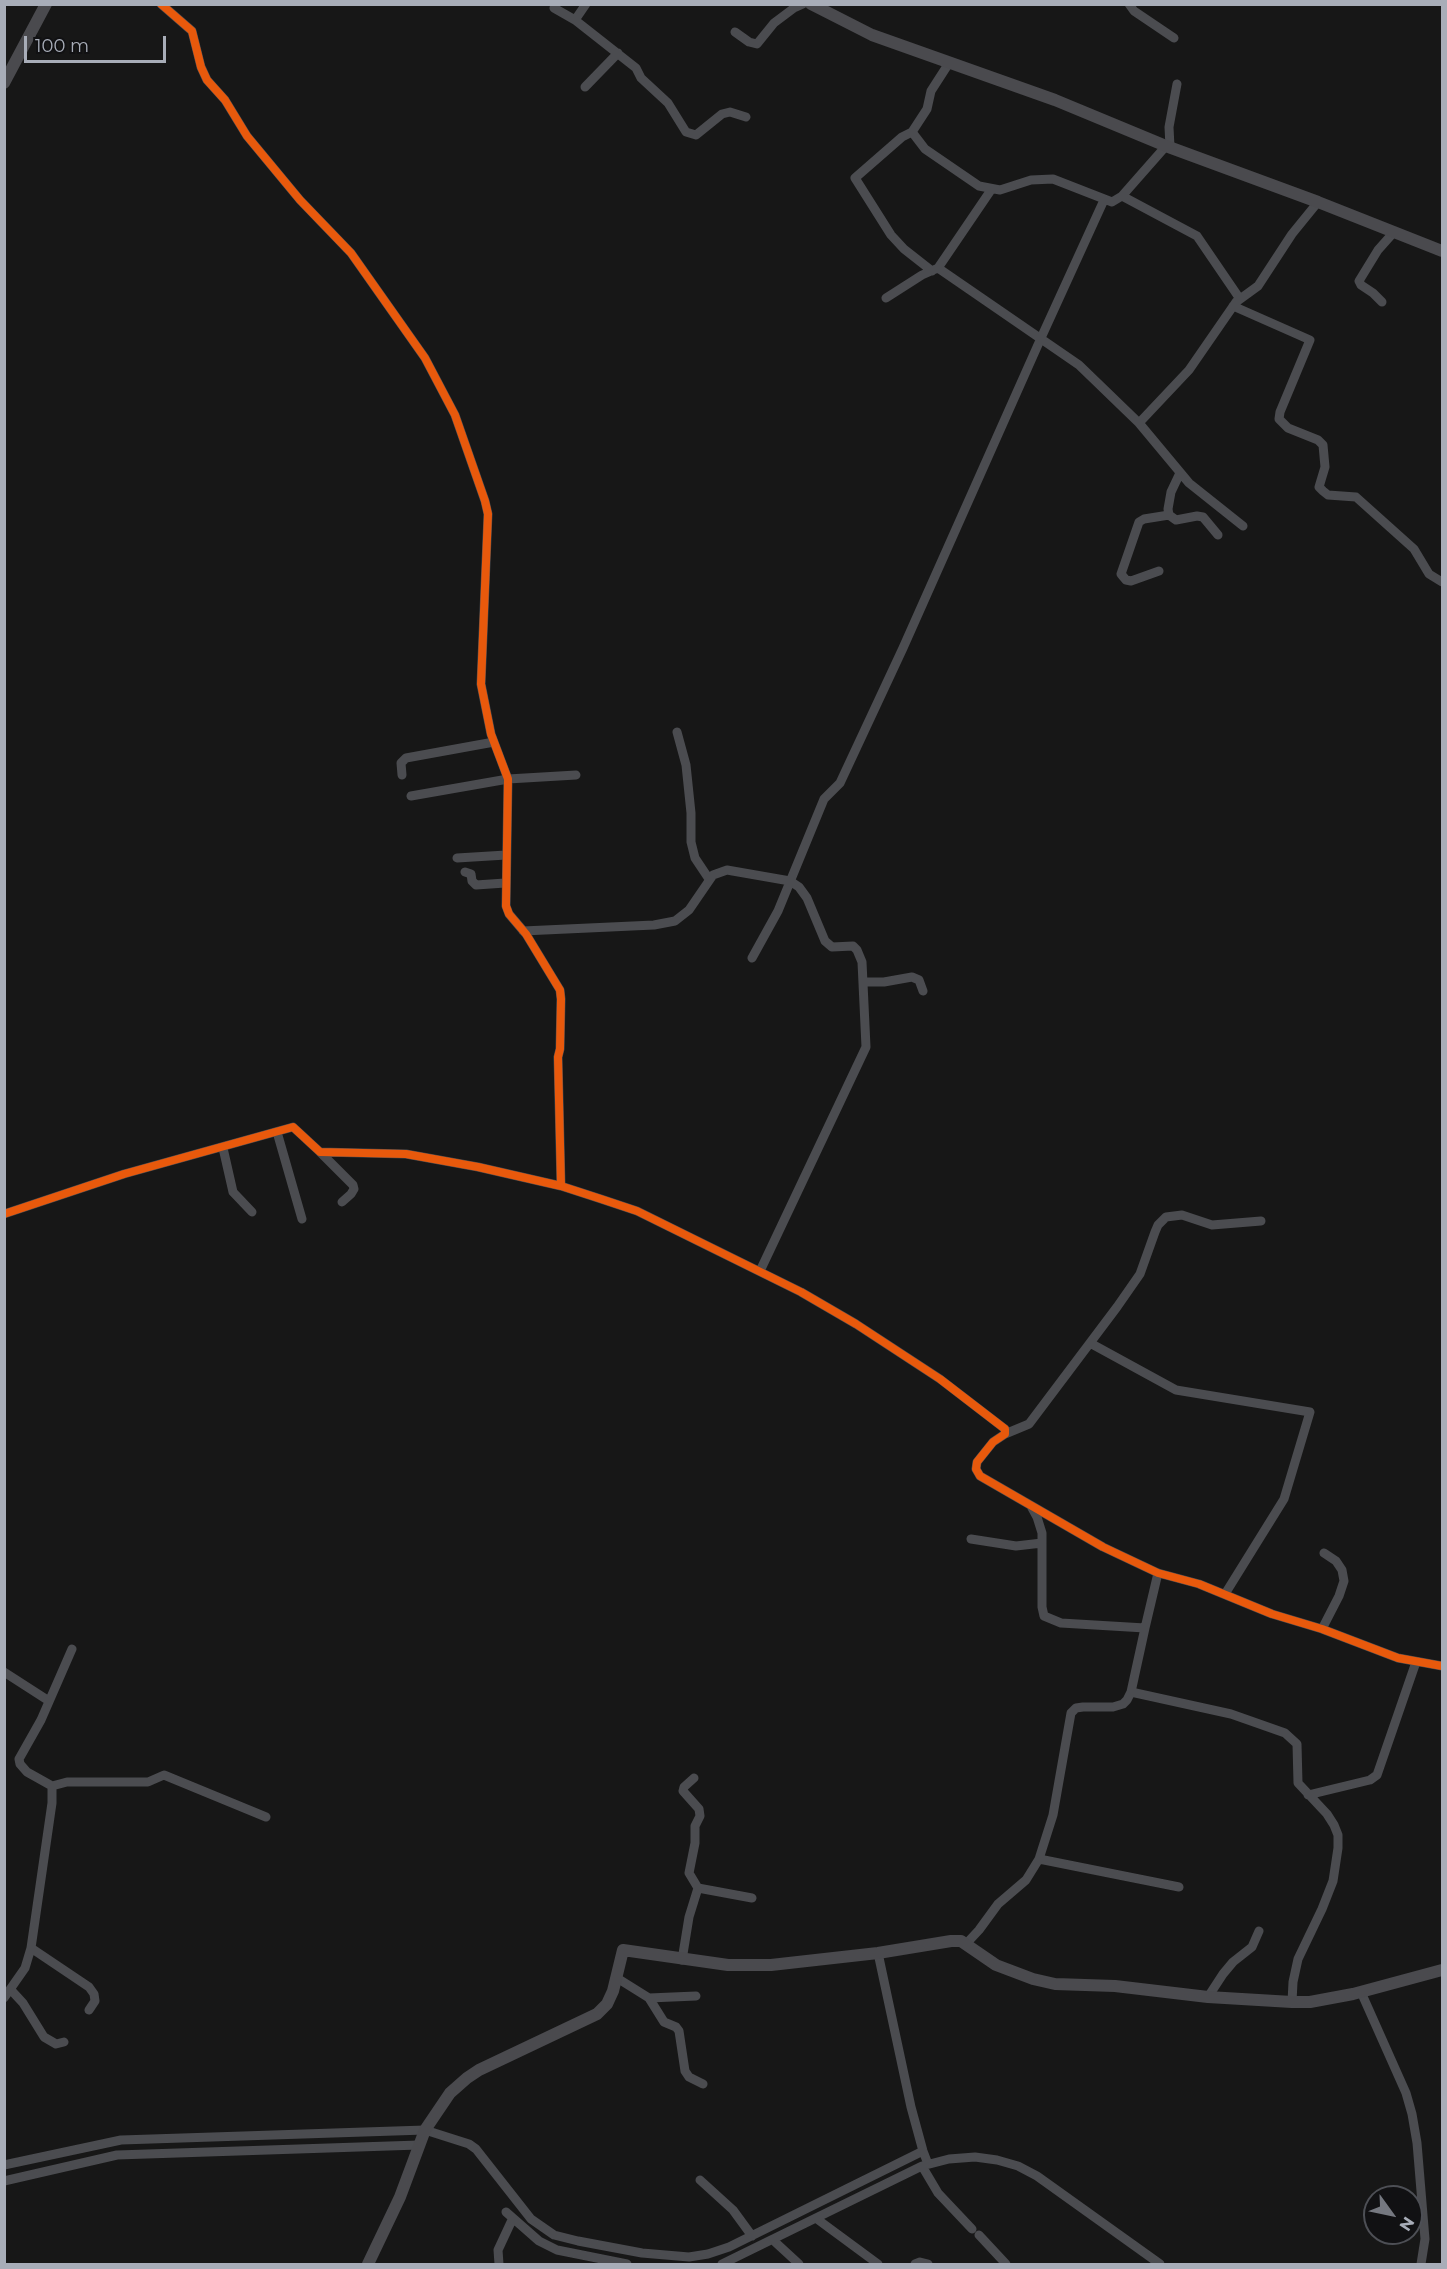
<!DOCTYPE html>
<html>
<head>
<meta charset="utf-8">
<style>
  body { margin:0 }
  #map { position:relative; width:1447px; height:2269px; overflow:hidden; background:#171717; font-family:Montserrat,sans-serif }
  canvas { display:block }
  .frame { position:absolute; inset:0; border:6px solid #a8adb8; pointer-events:none }
  .north { position:absolute; left:1363px; top:2185px; width:60px; height:60px; box-sizing:border-box; background:#111113; border:2px solid #4d4f55; border-radius:50%; rotate:123deg; font-size:16px; font-weight:700; line-height:24px; text-align:center; color:#a8adb8 }
  .north::after { content:''; display:block; margin:auto; width:21px; height:27px; background:#757880; clip-path:polygon(50% 0,100% 100%,50% 72%,0 100%) }
  .scale { position:absolute; left:24px; top:36px; width:142px; height:27px; box-sizing:border-box; border:3px solid #a8adb8; border-top:0; padding-left:8px; font-size:18px; line-height:21px; white-space:nowrap; color:#a8adb8; -webkit-text-stroke:4px #111113; paint-order:stroke }
</style>
</head>
<body>
<div id="map">
<canvas width="1447" height="2269"></canvas>
<div class="frame"></div>
<div class="north">N</div>
<div class="scale">100 m</div>
</div>
<script>
const c = document.querySelector('canvas').getContext('2d');
c.lineJoin = 'round';
const toPath = rows => new Path2D(rows.map(r => 'M' + r).join(''));
function stroke(path, color, width, dash) { c.strokeStyle = color; c.lineWidth = width; c.lineCap = dash ? 'butt' : 'round'; c.setLineDash(dash || []); c.stroke(path); }
stroke(toPath([
  [161,4,192,31,201,67,207,80,225,100,247,136,300,200,351,253,425,358,455,415,485,501,488,514,481,684,491,734,508,779,506,906,509,914,526,934,560,990,561,999,560,1049,558,1057,561,1186],
  [586,4,575,20,636,68,641,78,668,103,686,132,696,135,722,114,730,112,746,117],
  [1129,4,1134,11,1174,38],
  [554,8,575,20],
  [735,32,749,42,757,44,774,23,794,8,803,4],
  [949,63,931,91,927,109,912,132,925,149,979,186,1000,190,1031,180,1053,179,1112,202,1122,196,1166,146],
  [585,87,618,53],
  [912,132,902,137,855,178,891,235,904,249,932,271],
  [1170,147,1169,127,1177,84],
  [1122,196,1197,236,1240,299],
  [938,268,1079,365,1139,423,1189,370,1236,302,1258,286,1292,234,1318,202],
  [886,298,922,275,938,268,991,190],
  [1382,302,1373,293,1361,285,1359,281,1378,250,1394,232],
  [1233,306,1310,340,1280,412,1279,419,1288,428,1318,440,1323,445,1325,467,1319,487,1323,491,1328,495,1356,497,1414,549,1429,574,1442,582],
  [1139,423,1189,483,1243,526],
  [1180,473,1171,492,1168,509,1169,515,1176,520,1197,516,1203,517,1218,535],
  [1159,571,1131,581,1126,580,1121,574,1139,522,1144,519,1169,515],
  [677,732,686,765,691,813,691,842,695,858,709,879],
  [402,775,401,763,406,758,494,742],
  [411,796,508,779,576,775],
  [457,858,506,855],
  [465,872,471,874,472,881,476,885,505,883],
  [523,931,654,925,675,921,689,910,713,875,727,870,790,881,799,887,807,898,825,941,832,947,853,946,857,950,862,962,866,1047,760,1271],
  [752,958,778,911,824,799,840,783,903,648,1041,338,1104,200],
  [863,982,884,982,912,977,919,980,923,991],
  [277,1132,302,1219],
  [223,1148,233,1192,252,1212],
  [320,1152,353,1185,354,1189,351,1194,342,1202],
  [4,1214,124,1174,293,1127,320,1152,406,1154,478,1167,561,1186,601,1199,637,1211,801,1292,856,1324,940,1379,1005,1429,1005,1434,993,1442,977,1462,976,1469,980,1476,1103,1547,1158,1573,1199,1584,1272,1614,1322,1629,1398,1658,1442,1666],
  [1090,1343,1176,1390,1310,1412,1284,1499,1225,1594],
  [1005,1434,1029,1424,1117,1307,1140,1274,1155,1232,1158,1225,1166,1217,1182,1215,1212,1225,1261,1221],
  [971,1539,1016,1546,1042,1543],
  [1145,1628,1158,1573],
  [1322,1629,1339,1596,1344,1581,1342,1570,1336,1561,1324,1553],
  [4,1672,49,1701],
  [1131,1692,1231,1714,1285,1733,1297,1744,1298,1783,1327,1814,1334,1825,1338,1835,1338,1848,1333,1881,1322,1909,1298,1959,1293,1982,1292,2002],
  [52,1786,67,1782,148,1782,164,1775,266,1817],
  [1308,1795,1370,1780,1377,1775,1416,1662],
  [1039,1859,1179,1887],
  [698,1888,752,1898],
  [966,1944,979,1930,998,1904,1026,1880,1039,1859,1053,1815,1071,1713,1076,1708,1083,1707,1113,1707,1123,1704,1127,1700,1131,1692,1145,1628,1061,1623,1044,1616,1042,1607,1042,1533,1037,1517,1031,1506],
  [31,1948,89,1987,94,1994,95,2001,89,2010],
  [878,1953,911,2107,923,2151,928,2164],
  [682,1960,689,1917,698,1888,689,1873,695,1843,695,1826,700,1816,699,1809,683,1791,684,1787,694,1778],
  [617,1978,649,1998,664,2022,676,2027,679,2031,685,2071,689,2077,703,2084],
  [11,1990,23,2003,44,2037,56,2044,64,2042],
  [1361,1992,1406,2093,1412,2114,1417,2143,1425,2239,1421,2264],
  [1208,1997,1223,1974,1233,1962,1252,1947,1259,1931],
  [4,1998,25,1968,31,1948,52,1803,52,1786,27,1772,20,1764,19,1759,41,1720,72,1649],
  [649,1998,696,1996],
  [4,2165,121,2140,425,2130,469,2144,476,2149,531,2219,554,2235,578,2241,642,2253,689,2257,708,2254,729,2247,923,2151],
  [922,2166,938,2193,972,2229],
  [700,2180,733,2210,752,2236],
  [4,2181,117,2155,419,2145],
  [506,2212,539,2241,557,2250,627,2264],
  [817,2219,878,2264],
  [979,2235,1006,2264],
  [774,2241,799,2264],
  [499,2264,498,2250,512,2220],
  [722,2264,922,2166,949,2159,975,2157,997,2160,1018,2166,1037,2176,1160,2264],
  [915,2264,920,2262,928,2264]
]), '#4b4c50', 9);
stroke(toPath([
  [811,4,872,35,1055,100,1166,146,1318,202,1442,251],
  [4,83,46,4],
  [368,2264,400,2197,425,2130,450,2093,467,2078,479,2070,597,2014,607,2004,613,1991,623,1950,728,1965,771,1965,878,1953,951,1941,961,1941,996,1965,1033,1979,1055,1984,1115,1986,1208,1997,1292,2002,1310,2002,1353,1994,1442,1970]
]), '#4a4a4e', 12);
stroke(toPath([
  [161,4,192,31,201,67,207,80,225,100,247,136,300,200,351,253,425,358,455,415,485,501,488,514,481,684,491,734,508,779,506,906,509,914,526,934,560,990,561,999,560,1049,558,1057,561,1186],
  [4,1214,124,1174,293,1127,320,1152,406,1154,478,1167,561,1186,601,1199,637,1211,801,1292,856,1324,940,1379,1005,1429,1005,1434,993,1442,977,1462,976,1469,980,1476,1103,1547,1158,1573,1199,1584,1272,1614,1322,1629,1398,1658,1442,1666]
]), '#e8590c', 8);
</script>
</body>
</html>
